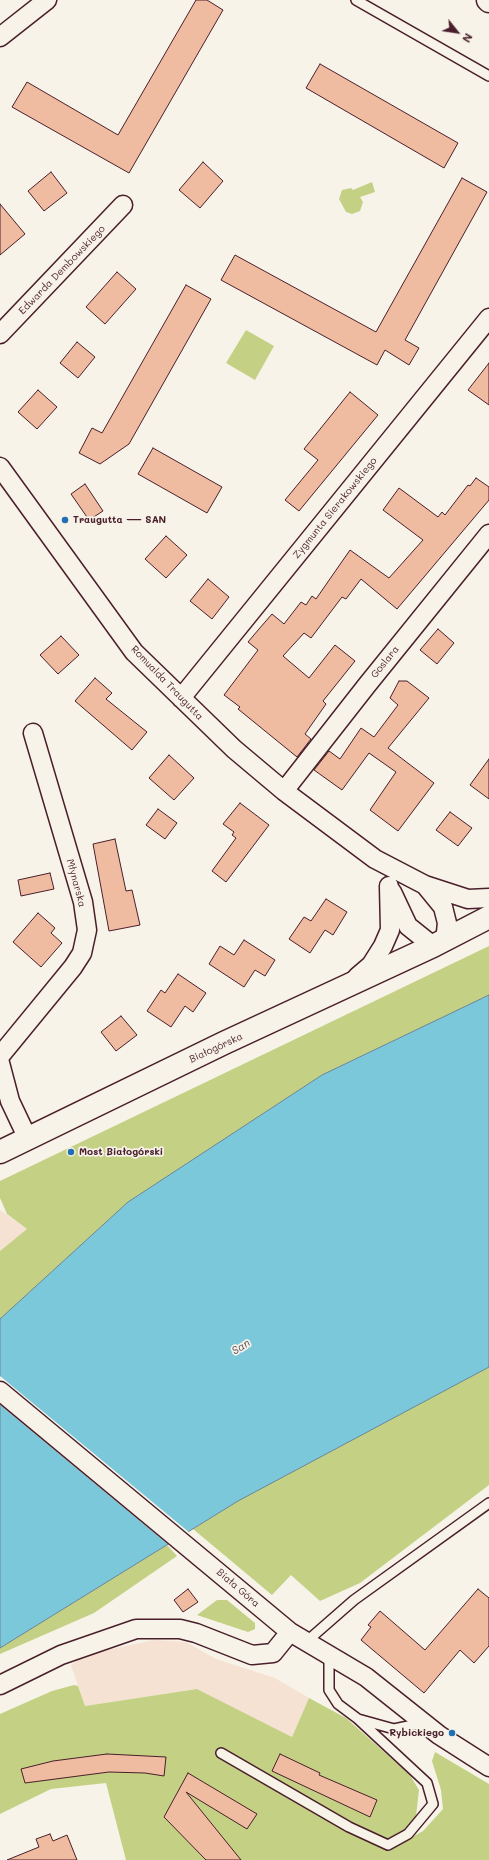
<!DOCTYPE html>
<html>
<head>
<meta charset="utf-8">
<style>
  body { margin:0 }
  #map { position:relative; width:489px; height:1860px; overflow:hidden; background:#f7f3e8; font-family:Mali,sans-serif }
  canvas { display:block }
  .north { position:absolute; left:437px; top:12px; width:40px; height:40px; -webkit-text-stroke:3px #f7f3e8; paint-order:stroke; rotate:120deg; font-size:11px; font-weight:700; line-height:16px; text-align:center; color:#4a1f2b }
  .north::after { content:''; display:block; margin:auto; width:14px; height:18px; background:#4a1f2b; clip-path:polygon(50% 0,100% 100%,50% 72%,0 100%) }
</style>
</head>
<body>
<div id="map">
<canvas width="489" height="1860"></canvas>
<div class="north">N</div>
</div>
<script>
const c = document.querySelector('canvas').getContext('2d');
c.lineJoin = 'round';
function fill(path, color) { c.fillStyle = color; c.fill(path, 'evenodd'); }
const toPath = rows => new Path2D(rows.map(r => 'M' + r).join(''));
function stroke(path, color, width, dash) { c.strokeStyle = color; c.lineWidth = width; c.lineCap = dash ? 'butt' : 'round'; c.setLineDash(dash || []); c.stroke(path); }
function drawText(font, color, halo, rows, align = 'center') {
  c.font = font + ' Mali,sans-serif'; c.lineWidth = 3.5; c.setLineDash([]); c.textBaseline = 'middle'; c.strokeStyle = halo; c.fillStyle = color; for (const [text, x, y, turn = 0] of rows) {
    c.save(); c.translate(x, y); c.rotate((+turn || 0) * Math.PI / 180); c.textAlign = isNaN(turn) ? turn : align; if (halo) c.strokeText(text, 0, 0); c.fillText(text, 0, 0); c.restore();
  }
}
fill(toPath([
  [0,1210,27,1229,0,1251],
  [154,1640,186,1642,216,1659,275,1678,309,1698,292,1737,197,1689,85,1706,71,1665,84,1655]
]), '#f5e2d3');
fill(toPath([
  [372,182,375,192,360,197,363,202,360,211,352,214,346,212,339,199,342,190,351,188,353,190],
  [246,330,274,346,255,380,226,363],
  [489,946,489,995,322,1075,128,1202,0,1319,0,1251,27,1229,7,1214,0,1198,0,1181],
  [489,1367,489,1485,360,1583,320,1601,291,1575,272,1595,193,1529,238,1501],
  [167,1545,177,1556,94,1613,0,1654,0,1648],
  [217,1600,227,1600,255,1623,255,1629,248,1632,197,1615],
  [74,1685,78,1686,85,1706,197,1689,292,1737,309,1698,346,1718,410,1775,419,1790,416,1816,387,1851,423,1831,443,1809,441,1790,432,1761,435,1752,489,1784,489,1860,126,1860,106,1783,51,1789,0,1814,0,1714,52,1691]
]), '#c4d184');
const water = toPath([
  [489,995,489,1367,238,1501,0,1648,0,1319,128,1202,322,1075,489,995]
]);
fill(water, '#7cc8db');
stroke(water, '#688495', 1);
fill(toPath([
  [0,1376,190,1533,170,1546,0,1405]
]), '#f7f3e8');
const building = toPath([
  [196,0,207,0,223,10,129,173,12,107,27,82,118,135,196,0],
  [320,64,458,143,444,168,306,88,320,64],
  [203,162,223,181,200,208,179,190,203,162],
  [51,172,67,193,44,211,28,191,51,172],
  [462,178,487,192,405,340,419,348,409,365,385,350,377,365,221,280,235,255,376,332,462,178],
  [0,204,25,234,0,255,0,204],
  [117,272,136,289,105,324,86,307,117,272],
  [186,285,211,299,129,444,100,464,79,453,92,428,102,433,186,285],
  [77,342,95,357,78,378,60,363,77,342],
  [489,363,489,405,468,390,489,363],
  [38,390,57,407,37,429,18,412,38,390],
  [350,392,378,415,299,511,285,500,318,460,304,449,350,392],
  [153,448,222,487,207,513,138,474,153,448],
  [476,478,489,487,489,500,397,609,361,579,346,599,342,597,311,638,304,633,283,656,309,678,335,645,355,661,323,701,326,704,305,734,311,739,297,757,238,709,240,707,224,695,258,650,248,642,259,629,272,614,284,624,301,602,306,605,312,596,316,599,350,550,389,578,423,540,383,510,399,488,438,517,442,512,445,515,468,485,470,486,476,478],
  [85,484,103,511,89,520,71,494,85,484],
  [166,536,187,555,166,578,145,559,166,536],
  [208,579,229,597,212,619,190,601,208,579],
  [438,629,454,643,437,664,420,650,438,629],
  [61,636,79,655,58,674,40,655,61,636],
  [95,678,112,693,106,699,147,732,132,750,75,701,95,678],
  [399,681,407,681,429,698,388,748,434,783,398,831,370,810,396,772,369,753,342,790,314,770,329,751,340,759,361,728,374,737,398,705,390,698,399,681],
  [169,755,194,778,174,800,149,778,169,755],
  [489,759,489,799,470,785,489,759],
  [240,803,269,825,226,882,212,871,236,838,232,835,234,832,223,824,240,803],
  [158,809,177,823,165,839,146,825,158,809],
  [450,812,472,828,458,846,436,830,450,812],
  [115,839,126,891,132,890,140,925,109,931,93,844,115,839],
  [50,873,54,889,21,896,18,880,50,873],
  [326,899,347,912,333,935,325,930,310,953,289,939,304,917,311,921,326,899],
  [38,913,55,928,51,933,62,943,41,967,13,942,38,913],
  [244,940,275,960,265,976,255,970,244,987,209,964,220,946,234,955,244,940],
  [178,974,206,993,193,1012,185,1006,171,1027,147,1011,161,990,165,993,178,974],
  [121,1016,137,1035,116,1051,101,1032,121,1016],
  [188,1589,198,1602,183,1612,174,1600,188,1589],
  [478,1589,489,1598,489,1646,474,1663,460,1650,424,1693,361,1640,371,1627,368,1625,380,1611,425,1650,478,1589],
  [107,1754,166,1757,164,1776,145,1773,109,1772,25,1783,21,1769,53,1761,107,1754],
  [280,1754,320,1773,319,1775,377,1800,370,1817,272,1771,280,1754],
  [188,1773,257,1814,247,1829,186,1792,241,1860,206,1860,164,1817,188,1773],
  [50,1834,53,1841,67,1835,77,1860,7,1860,39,1847,36,1839,50,1834]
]);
fill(building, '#f0bca1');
stroke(building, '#4a1f2b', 1);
const lane = toPath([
  [356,0,489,76],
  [306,1642,354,1600,489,1503],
  [329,1655,329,1690,338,1704,358,1719,394,1729,423,1723],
  [221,1753,349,1827,388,1845,408,1834,433,1804,427,1783,358,1719]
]);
const street = toPath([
  [0,37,47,0],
  [0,334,123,205],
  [0,467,134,652,234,749,284,791,375,859,425,885,468,899,489,898],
  [181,698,489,318],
  [284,791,367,685,489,534],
  [425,885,443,907,447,923,445,941],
  [392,892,408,926,433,946],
  [357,977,371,965,383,946,390,930,389,886],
  [0,1056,73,967,82,953,87,930,83,902,33,733],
  [0,1063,10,1101,28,1139],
  [0,1391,290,1632,366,1677,439,1735,489,1767],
  [0,1685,61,1655,136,1629,180,1629,196,1633,252,1655,273,1653,290,1632]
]);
const secondary = toPath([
  [488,0,489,1],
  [0,1152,224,1043,433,946,489,917]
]);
stroke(lane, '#4a1f2b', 12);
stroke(street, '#4a1f2b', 21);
stroke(secondary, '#4a1f2b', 25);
stroke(lane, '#f7f3e8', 9);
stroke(street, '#f7f3e8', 18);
stroke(secondary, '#f7f3e8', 22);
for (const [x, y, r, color] of [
  [65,520,4,"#1f6fb2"],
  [71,1152,4,"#1f6fb2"],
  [452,1733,4,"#1f6fb2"]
]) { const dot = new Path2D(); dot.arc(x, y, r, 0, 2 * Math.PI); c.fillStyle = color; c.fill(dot); stroke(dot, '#f7f3e8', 1.5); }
drawText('10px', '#4a1f2b', '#f7f3e8', [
  ["Edwarda Dembowskiego",62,270,-46],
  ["Zygmunta Sierakowskiego",335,508,-51],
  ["Goslara",385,662,-51],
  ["Romualda Traugutta",167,683,46],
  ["Młynarska",76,883,75],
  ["Białogórska",216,1048,-25],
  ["Biała Góra",238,1588,41]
]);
drawText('bold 10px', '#4a1f2b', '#f7f3e8', [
  ["Traugutta — SAN",73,520],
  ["Most Białogórski",79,1152],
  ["Rybickiego",444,1733,"right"]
], 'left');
drawText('italic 11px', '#595260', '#f7f3e8', [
  ["San",241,1347,-33]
]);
</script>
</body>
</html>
